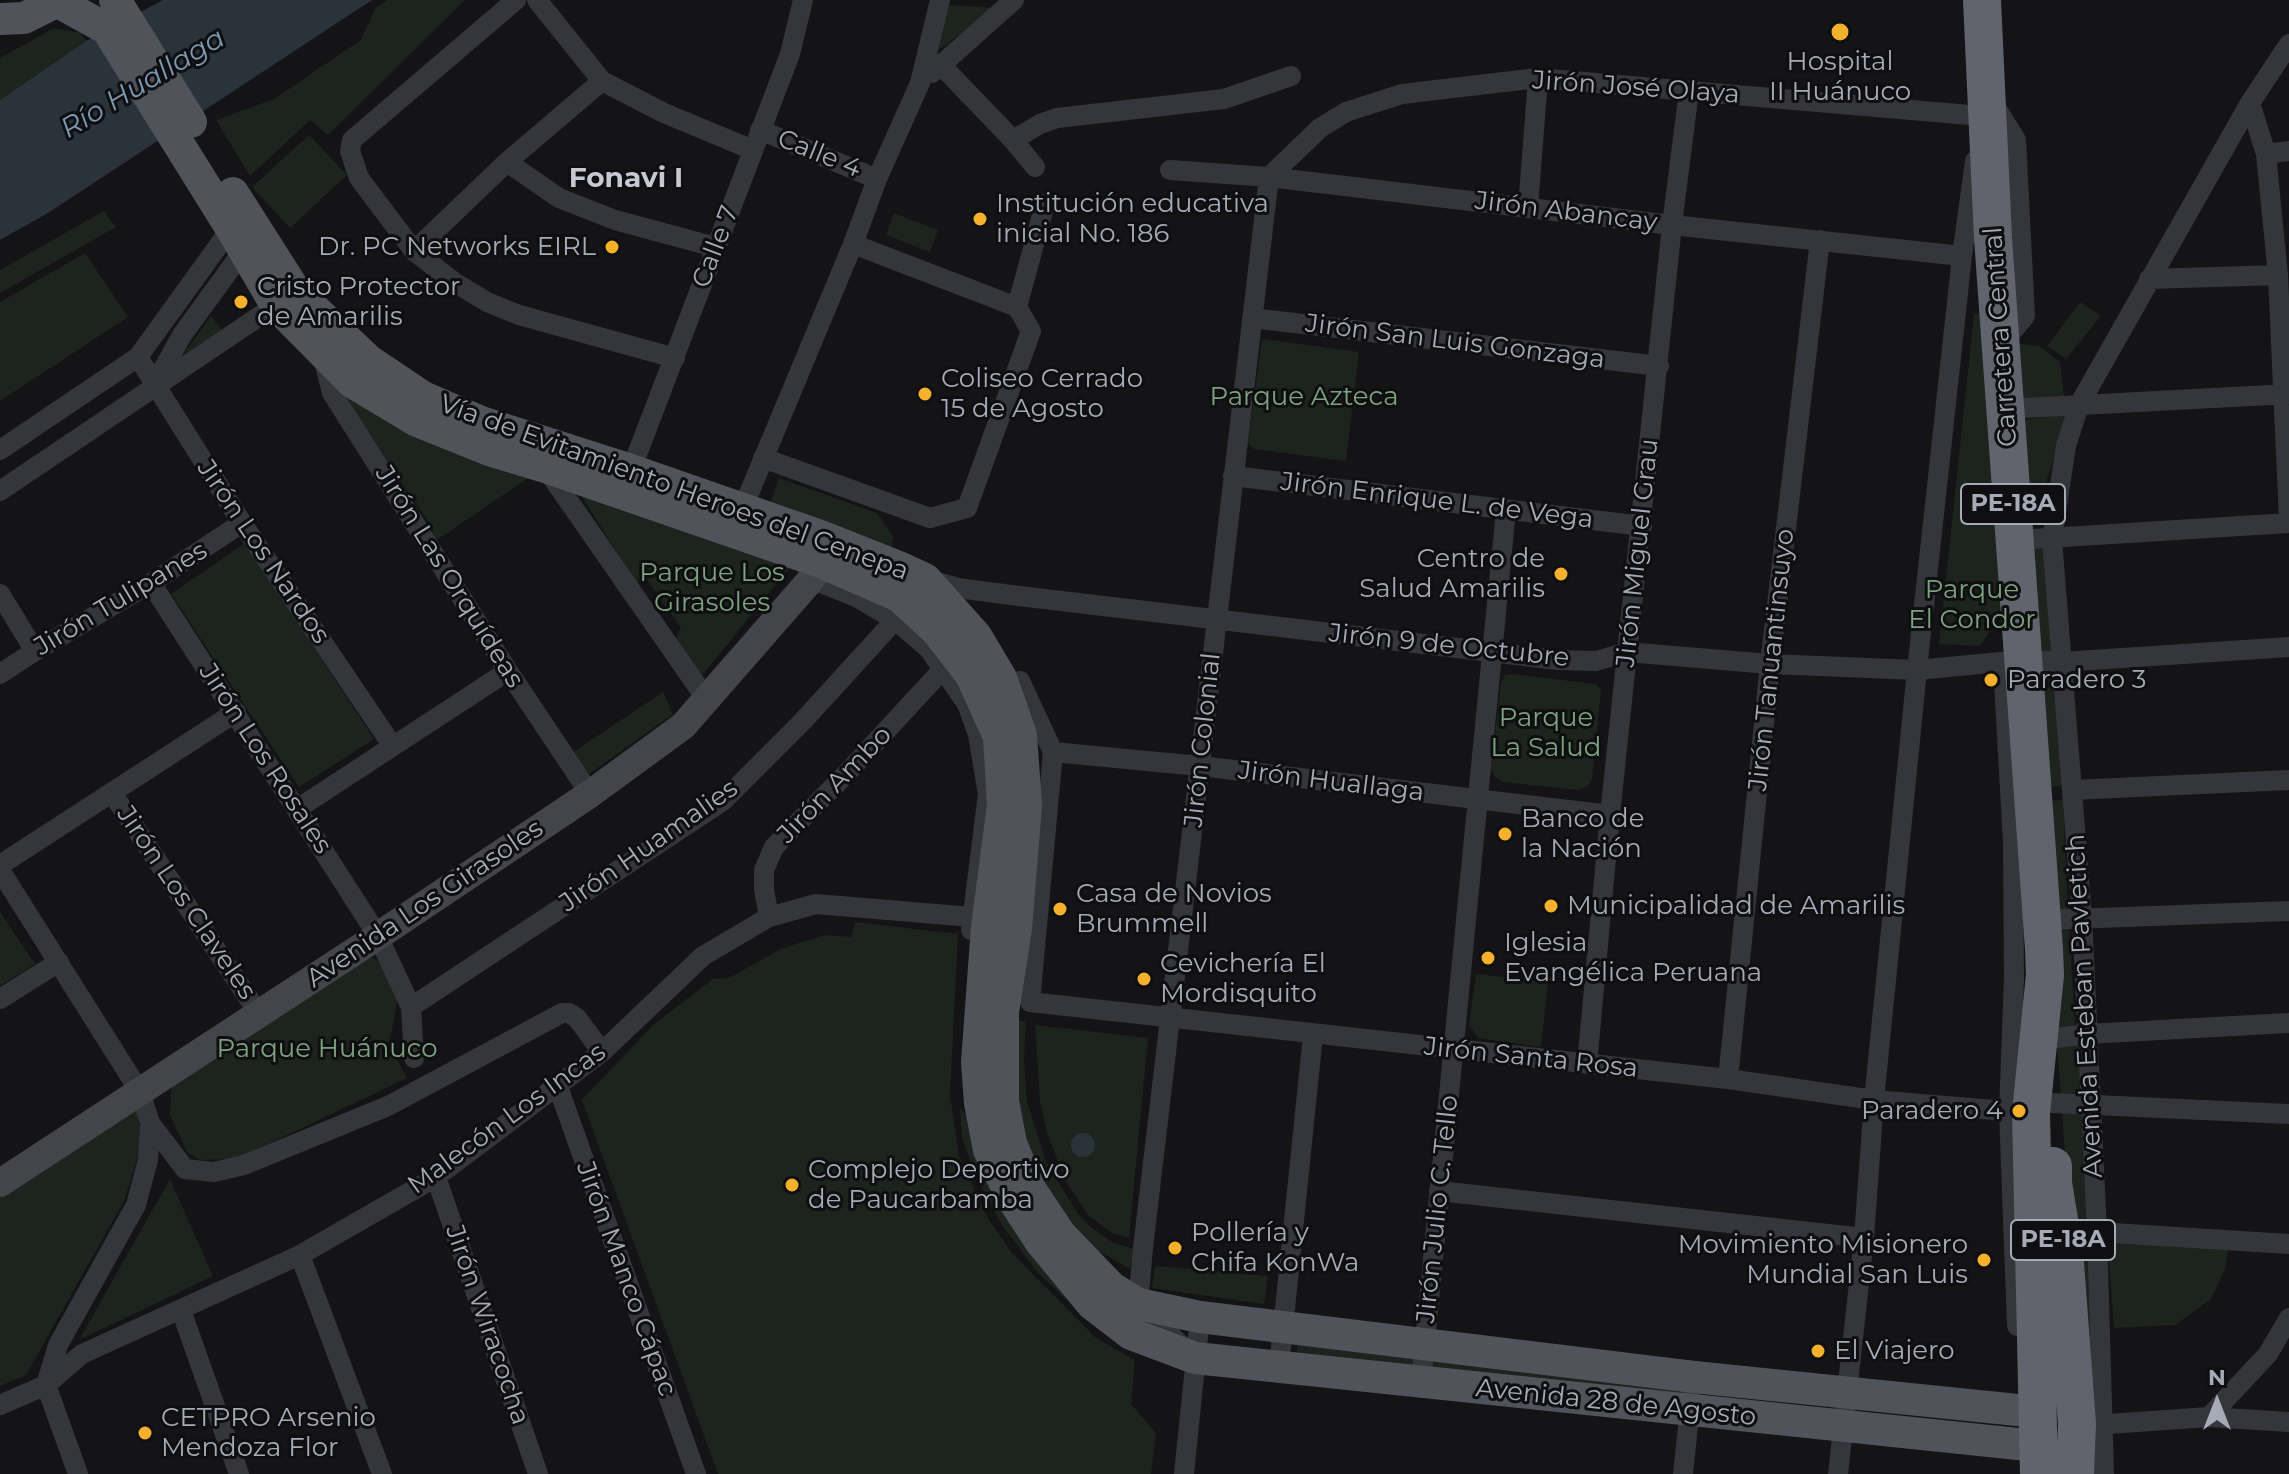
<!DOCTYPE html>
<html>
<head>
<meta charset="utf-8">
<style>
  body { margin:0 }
  #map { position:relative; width:2289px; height:1474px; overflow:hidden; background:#141416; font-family:Montserrat,sans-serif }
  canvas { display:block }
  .north { position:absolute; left:2177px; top:1362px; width:80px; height:80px; -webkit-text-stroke:6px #0f0f11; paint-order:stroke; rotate:0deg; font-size:22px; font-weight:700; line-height:32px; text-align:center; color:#a5aab6 }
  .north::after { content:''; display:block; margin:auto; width:28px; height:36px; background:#a5aab6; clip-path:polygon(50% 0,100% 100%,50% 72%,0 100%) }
</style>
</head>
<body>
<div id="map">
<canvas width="2289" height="1474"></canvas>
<div class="north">N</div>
</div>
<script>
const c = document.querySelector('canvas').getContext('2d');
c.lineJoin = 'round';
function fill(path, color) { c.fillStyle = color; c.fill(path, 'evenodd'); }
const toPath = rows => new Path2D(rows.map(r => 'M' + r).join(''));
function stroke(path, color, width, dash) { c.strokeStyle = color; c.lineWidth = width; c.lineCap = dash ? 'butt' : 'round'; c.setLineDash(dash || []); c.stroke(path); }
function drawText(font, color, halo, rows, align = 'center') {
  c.font = font + ' Montserrat,sans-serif'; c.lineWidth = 6; c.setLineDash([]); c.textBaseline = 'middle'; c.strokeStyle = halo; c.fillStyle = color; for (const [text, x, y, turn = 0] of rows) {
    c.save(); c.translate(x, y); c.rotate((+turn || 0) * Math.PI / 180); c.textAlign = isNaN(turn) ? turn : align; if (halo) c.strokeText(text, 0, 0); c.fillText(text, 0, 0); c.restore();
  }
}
fill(toPath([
  [387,0,465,0,328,135,310,120,250,176,216,120,274,99,361,40,375,9],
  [947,5,996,8,933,54],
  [54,28,81,33,86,41,0,100,0,58],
  [309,135,347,175,290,228,252,187],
  [104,211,116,227,0,293,0,270],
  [894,213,938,230,930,252,886,235],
  [85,253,128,317,0,401,0,302],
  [2080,302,2101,316,2066,359,2047,346],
  [1974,314,1982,314,2003,611,1980,646,1939,644],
  [211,316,222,330,183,355],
  [1262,339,1359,352,1346,461,1254,449,1248,443],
  [2014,343,2039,346,2060,362,2064,396,2020,399],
  [337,388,533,475,435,541,432,527],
  [2068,414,2032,526,2022,420],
  [779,478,877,513,893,536,891,549,770,504],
  [574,484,790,567,700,678,674,642,681,628,646,578,636,583],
  [245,543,374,739,299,787,171,594],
  [2044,548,2051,653,2033,653,2031,549],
  [1513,674,1595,684,1601,689,1592,779,1588,786,1578,790,1503,782,1495,777,1491,769,1501,684,1505,675],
  [2033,678,2052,678,2065,786,2039,787],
  [663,692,673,714,585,777,572,753],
  [2063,800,2068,911,2050,911,2046,801],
  [0,912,35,964,0,986],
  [855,922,958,934,950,1095,959,1156,987,1217,1012,1253,1096,1338,1135,1360,1131,1404,1156,1433,1151,1474,718,1474,582,1100,653,1025,713,979,729,978,781,949,808,940,828,935,851,937],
  [2050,923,2069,923,2075,1029,2056,1032],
  [368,956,384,964,398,997,389,1045,407,1078,237,1159,199,1160,187,1152,170,1115,172,1078],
  [1476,974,1548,982,1541,1047,1478,1038,1469,1025],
  [1012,1021,1026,1021,1024,1059,1027,1102,1046,1162,1078,1214,1093,1229,1114,1243,1134,1249,1130,1269,1085,1243,1038,1176,1016,1116],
  [1035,1025,1148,1038,1129,1238,1112,1233,1089,1216,1066,1182,1047,1133,1040,1102],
  [2079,1043,2080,1099,2061,1099,2057,1044],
  [135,1104,140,1130,138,1157,124,1201,26,1375,0,1386,0,1194],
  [960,1108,976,1127,1083,1315,1038,1273,1002,1225,975,1175,962,1137],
  [2081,1111,2098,1416,2085,1416,2062,1112],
  [170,1179,213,1276,79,1340],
  [2107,1236,2229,1244,2225,1269,2211,1299,2175,1325,2114,1328],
  [1155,1266,1268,1276,1264,1304,1152,1288],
  [1298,1339,1416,1351,1414,1370,1296,1358],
  [1432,1354,1687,1385,1685,1402,1430,1372]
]), '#1c241d');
fill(toPath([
  [163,0,372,0,48,213,0,240,0,100,86,41],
  '1071 1145a12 12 0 1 1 24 0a12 12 0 1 1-24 0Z'
]), '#2a333a');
stroke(toPath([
  [516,0,352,140,350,151,359,178,414,251,454,282,487,302,519,315,675,358],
  [537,0,602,81,664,113,753,150],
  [941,65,1013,140,1035,167],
  [932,73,1014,0],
  [1993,103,2016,140,2025,316,2002,344],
  [2250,103,2266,154,2278,275,2289,520],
  [760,130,877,179],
  [1013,140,1040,124,1057,118,1224,99,1291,76],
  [2266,154,2289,151],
  [507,162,559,198,615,220,715,247],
  [1170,170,1269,177,1672,225,1962,256],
  [1528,208,1538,78],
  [414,251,507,162,602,81],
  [2149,279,2278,275],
  [1017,307,1045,204],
  [1252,318,1659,366],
  [138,357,242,523,392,745],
  [323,357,332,393,508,671,590,794],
  [156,382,182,335,249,243],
  [2005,409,2289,394],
  [0,450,138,357,237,220],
  [763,458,930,518,967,508,1031,331,1017,307,853,244],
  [547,470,707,700],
  [1233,476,1642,526],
  [628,478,790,54,803,0],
  [0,491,276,305],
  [742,510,853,244,877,179,920,83,940,0],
  [2016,540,2289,523],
  [811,579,856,597,895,620,929,649,967,704,978,734,988,794,971,930],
  [929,580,958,588,1011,595,1558,660,1596,661,1627,652,1770,664,1917,670,2022,660,2062,662,2289,647],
  [151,583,378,936,411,1007,414,1058],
  [0,594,35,651],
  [2003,664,2013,843,2014,979,2009,1111,2017,1326],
  [0,674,35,651,151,583,242,523],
  [1020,681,1053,752,1030,1002,1728,1079,1874,1100,2031,1113],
  [1053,752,1200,766,1610,815],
  [2072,790,2289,780],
  [112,793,259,1014],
  [297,809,508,671],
  [0,865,236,712],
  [0,870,140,1092,150,1123,148,1160,136,1205,58,1345,46,1385,78,1474],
  [769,917,764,890,764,870,774,847,849,771,943,669],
  [2043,920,2289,911],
  [0,999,59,962],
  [411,1007,723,801,803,721,895,620],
  [2049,1039,2087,1034,2289,1023],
  [1587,1064,1610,815,1672,225,1689,91],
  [1728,1079,1770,664,1820,240],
  [557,1084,696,1474],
  [2052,1103,2289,1114],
  [150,1123,185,1169,214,1172,244,1165,388,1106,562,1013,569,1013,577,1018,602,1052],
  [436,1177,538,1474],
  [1439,1191,1864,1238],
  [2097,1232,2289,1244],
  [300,1255,382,1474],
  [181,1310,239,1474],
  [1184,1348,1138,1304,1143,1248,1269,177,1320,128,1346,112,1402,94,1538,78,1981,116],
  [1279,1367,1313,1035],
  [1421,1382,1506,510],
  [0,1405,46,1385,82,1354,300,1255,436,1177,602,1052,703,956,769,917,816,904,972,917],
  [2209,1417,2268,1354,2289,1318],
  [2094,1425,2209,1417,2289,1422],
  [1184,1474,1200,1317],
  [1683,1474,1691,1398],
  [1838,1474,1864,1238,1874,1100,1917,670,1962,256,1975,161],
  [2104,1474,2097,1232,2082,917,2052,539,2066,446,2079,405,2250,103,2289,44]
]), '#35363b', 20);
stroke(toPath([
  [0,1183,378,936,590,794,683,726,808,583,823,563,832,543]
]), '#43454b', 28);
stroke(toPath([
  [115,0,191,122],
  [58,2,107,29,231,228,276,305,352,382,417,421,489,450,545,467,823,563,899,596,936,630,971,675,999,737,1003,805,987,927,977,1062,980,1103,989,1150,1012,1198,1040,1241,1092,1304,1131,1334,1195,1358,2037,1446],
  [0,19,24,18,60,0],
  [233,193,296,292,368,360,423,397,481,422,631,470,821,536,899,567,925,579,976,636,1001,678,1021,735,1026,805,1016,929,1003,1012,1003,1101,1011,1143,1030,1189,1060,1234,1112,1288,1138,1304,1200,1317,1694,1377,2037,1412]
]), '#51535a', 32);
stroke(toPath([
  [1982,0,1993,238,2044,949,2045,975,2031,1113,2039,1474],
  [2053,1166,2053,1183,2064,1250,2077,1424,2075,1474]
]), '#61646c', 38);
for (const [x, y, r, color] of [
  [1840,32,10,"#f6b12c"],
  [980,219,8,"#f6b12c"],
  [612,247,8,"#f6b12c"],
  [241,302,8,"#f6b12c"],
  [925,394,8,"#f6b12c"],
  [1561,574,8,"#f6b12c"],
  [1991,680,8,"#f6b12c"],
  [1505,834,8,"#f6b12c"],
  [1551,906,8,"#f6b12c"],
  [1060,909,8,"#f6b12c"],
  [1488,958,8,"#f6b12c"],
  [1144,979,8,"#f6b12c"],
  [2019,1111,8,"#f6b12c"],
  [792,1185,8,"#f6b12c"],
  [1175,1248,8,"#f6b12c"],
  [1984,1260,8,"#f6b12c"],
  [1818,1351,8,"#f6b12c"],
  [145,1433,8,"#f6b12c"]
]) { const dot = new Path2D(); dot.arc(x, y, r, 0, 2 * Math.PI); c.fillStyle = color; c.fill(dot); stroke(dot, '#0f0f11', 3); }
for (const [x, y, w] of [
  [2013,504,104],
  [2063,1240,104]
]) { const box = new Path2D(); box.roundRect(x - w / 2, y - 20, w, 40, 6); c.fillStyle = '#0f0f11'; c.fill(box); stroke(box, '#a5aab6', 2); }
drawText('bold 24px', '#a5aab6', null, [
  ["PE-18A",2013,504],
  ["PE-18A",2063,1240]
]);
drawText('26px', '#a5aab6', '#0f0f11', [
  ["Hospital",1840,62,"center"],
  ["II Huánuco",1840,92,"center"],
  ["Institución educativa",996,204],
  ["inicial No. 186",996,234],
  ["Dr. PC Networks EIRL",596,247,"right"],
  ["Cristo Protector",257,287],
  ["de Amarilis",257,317],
  ["Coliseo Cerrado",941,379],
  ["15 de Agosto",941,409],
  ["Centro de",1545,559,"right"],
  ["Salud Amarilis",1545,589,"right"],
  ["Paradero 3",2007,680],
  ["Banco de",1521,819],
  ["la Nación",1521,849],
  ["Casa de Novios",1076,894],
  ["Brummell",1076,924],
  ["Municipalidad de Amarilis",1567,906],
  ["Iglesia",1504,943],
  ["Evangélica Peruana",1504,973],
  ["Cevichería El",1160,964],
  ["Mordisquito",1160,994],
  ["Paradero 4",2003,1111,"right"],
  ["Complejo Deportivo",808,1170],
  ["de Paucarbamba",808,1200],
  ["Pollería y",1191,1233],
  ["Chifa KonWa",1191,1263],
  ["Movimiento Misionero",1968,1245,"right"],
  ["Mundial San Luis",1968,1275,"right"],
  ["El Viajero",1834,1351],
  ["CETPRO Arsenio",161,1418],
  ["Mendoza Flor",161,1448]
], 'left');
drawText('26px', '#a5aab6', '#0f0f11', [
  ["Jirón José Olaya",1636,88,4],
  ["Calle 4",819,154,22],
  ["Jirón Abancay",1566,212,7],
  ["Calle 7",716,247,-69],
  ["Carretera Central",2001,337,-94],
  ["Jirón San Luis Gonzaga",1455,342,7],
  ["Vía de Evitamiento Heroes del Cenepa",674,488,20],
  ["Jirón Enrique L. de Vega",1437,501,7],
  ["Jirón Los Nardos",263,552,56],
  ["Jirón Miguel Grau",1638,553,-84],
  ["Jirón Las Orquídeas",449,577,58],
  ["Jirón Tulipanes",121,599,-31],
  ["Jirón 9 de Octubre",1449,646,6],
  ["Jirón Tanuantinsuyo",1772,660,-84],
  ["Jirón Colonial",1203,740,-84],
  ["Jirón Los Rosales",265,759,57],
  ["Jirón Huallaga",1331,782,7],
  ["Jirón Ambo",835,785,-46],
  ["Jirón Huamalies",649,846,-35],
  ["Jirón Los Claveles",186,903,56],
  ["Avenida Los Girasoles",425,904,-34],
  ["Avenida Esteban Pavletich",2085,1006,-93],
  ["Jirón Santa Rosa",1531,1058,6],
  ["Malecón Los Incas",507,1119,-36],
  ["Jirón Julio C. Tello",1438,1209,-84],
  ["Jirón Manco Cápac",626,1279,70],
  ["Jirón Wiracocha",487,1325,71],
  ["Avenida 28 de Agosto",1616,1403,6]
]);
drawText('26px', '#7ca27e', '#0f0f11', [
  ["Parque Azteca",1304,397],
  ["Parque Los",712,573],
  ["Girasoles",712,603],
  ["Parque",1972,590],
  ["El Condor",1972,620],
  ["Parque",1546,718],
  ["La Salud",1546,748],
  ["Parque Huánuco",327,1049]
]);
drawText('italic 28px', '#7b99b2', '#0f0f11', [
  ["Río Huallaga",143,84,-31]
]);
drawText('bold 28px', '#c6c9d2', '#0f0f11', [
  ["Fonavi I",626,179]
]);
</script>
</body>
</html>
